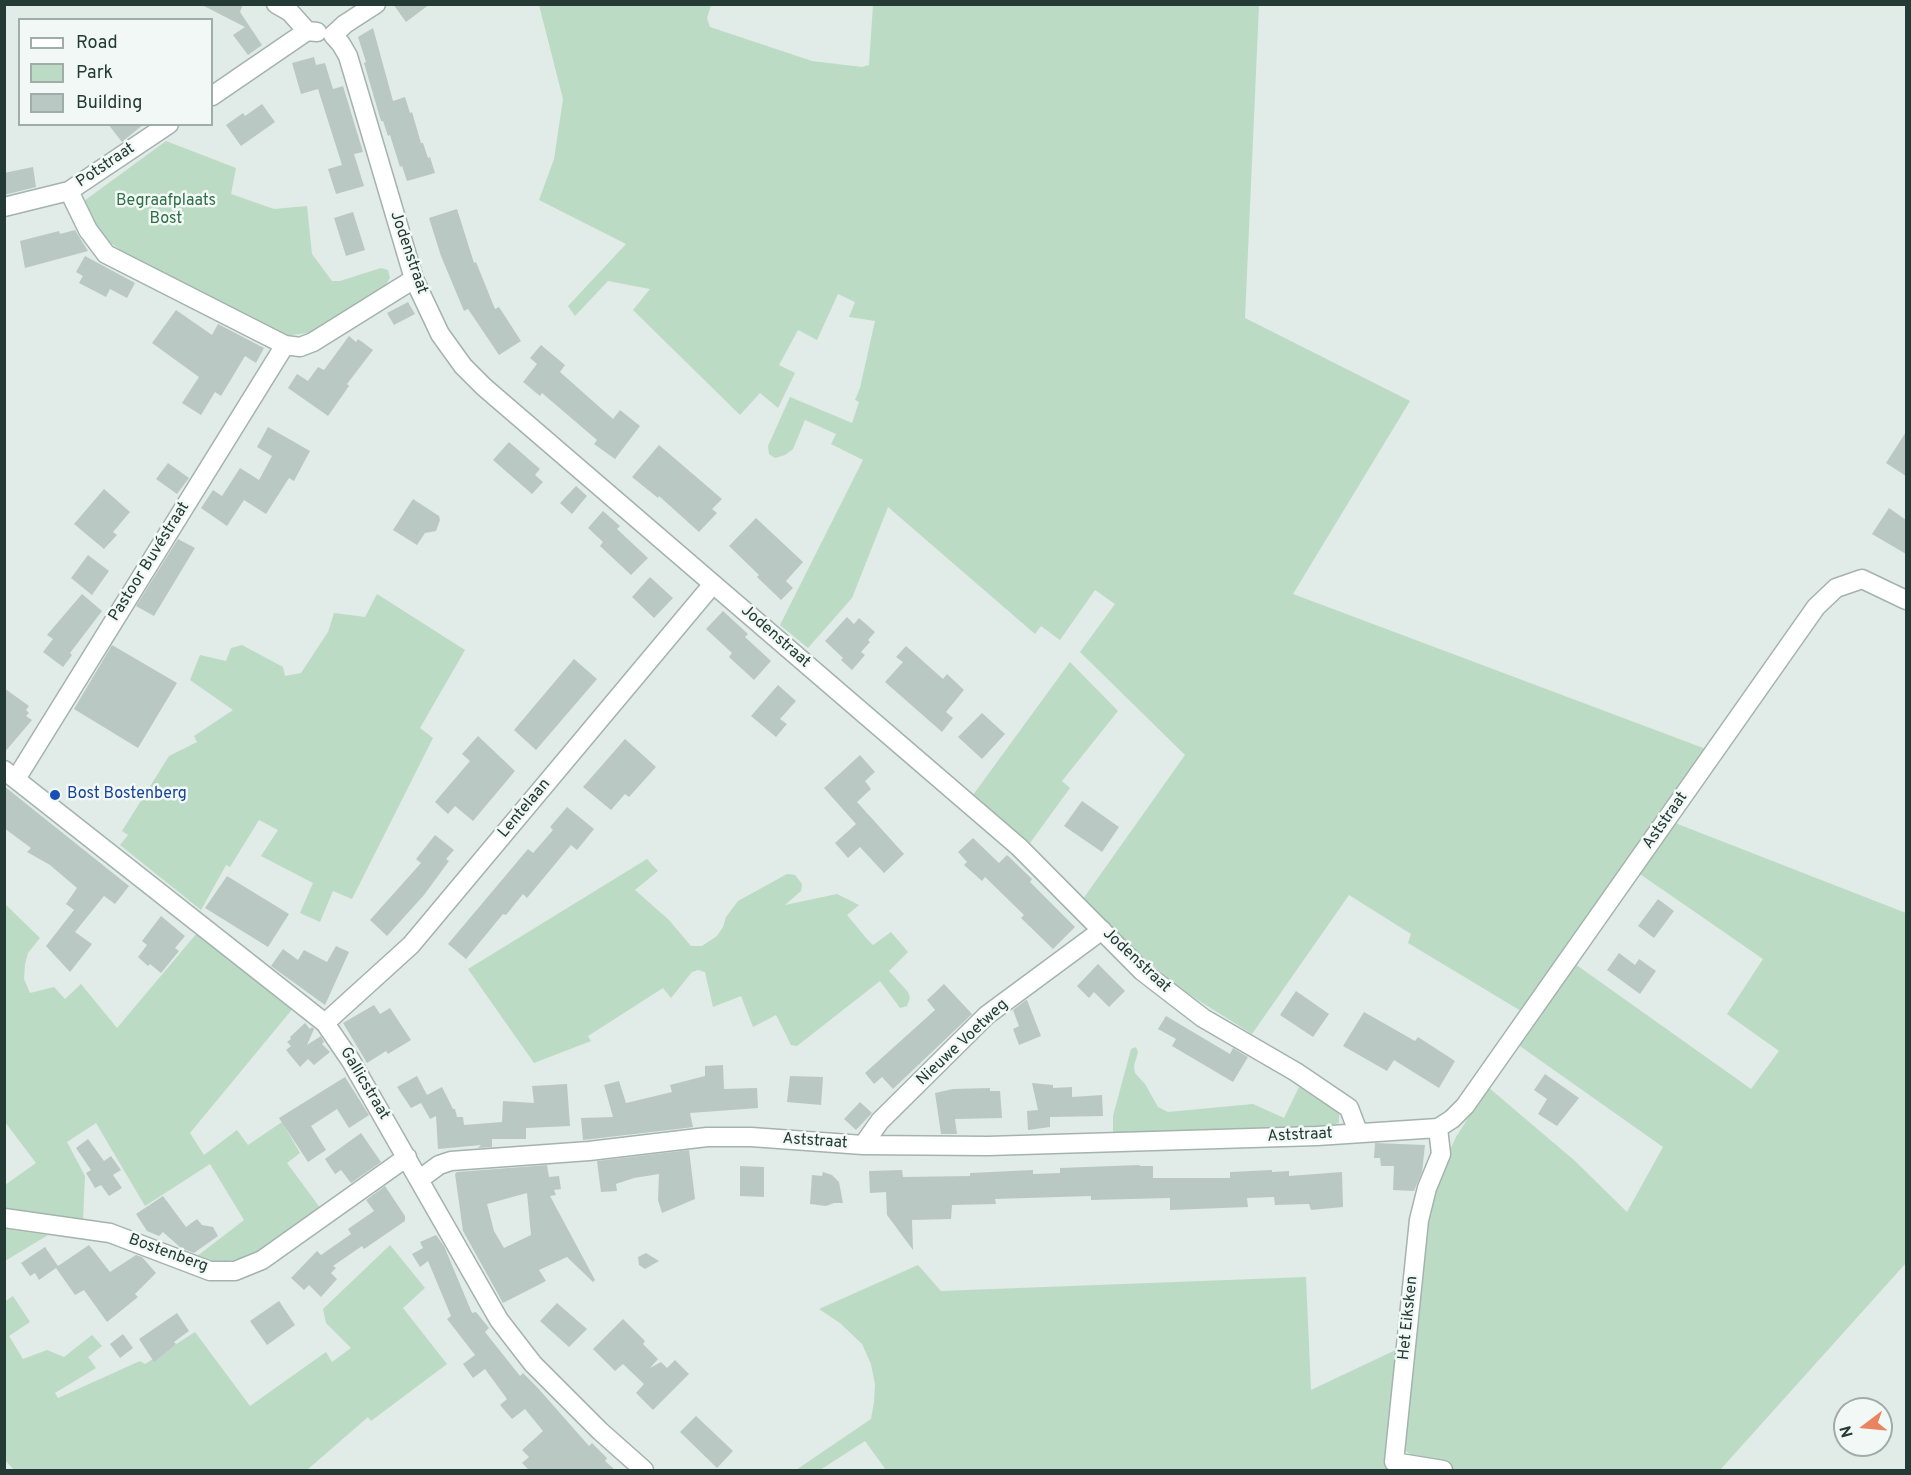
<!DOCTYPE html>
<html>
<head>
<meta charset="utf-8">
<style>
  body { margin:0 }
  #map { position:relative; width:1911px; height:1475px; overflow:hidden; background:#e1ebe7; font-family:Overpass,sans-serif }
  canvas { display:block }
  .frame { position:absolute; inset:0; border:6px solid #233b34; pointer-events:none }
  .legend { position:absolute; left:18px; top:18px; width:195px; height:108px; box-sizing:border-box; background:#f2f8f5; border:2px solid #9faca8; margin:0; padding:8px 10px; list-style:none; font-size:18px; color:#233b34 }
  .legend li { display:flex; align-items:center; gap:12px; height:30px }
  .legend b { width:30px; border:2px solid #9faca8 }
  .north { position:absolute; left:1833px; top:1397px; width:60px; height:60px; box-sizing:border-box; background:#f2f8f5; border:2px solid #9faca8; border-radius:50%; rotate:254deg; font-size:16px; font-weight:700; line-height:24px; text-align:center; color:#233b34 }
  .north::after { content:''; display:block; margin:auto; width:21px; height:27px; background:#e98461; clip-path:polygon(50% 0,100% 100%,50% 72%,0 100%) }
</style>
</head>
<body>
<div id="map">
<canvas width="1911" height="1475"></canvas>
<div class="frame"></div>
<ul class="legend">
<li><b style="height:8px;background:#fff"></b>Road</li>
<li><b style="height:16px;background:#bcdbc4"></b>Park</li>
<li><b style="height:16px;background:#bac8c3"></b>Building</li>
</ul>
<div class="north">N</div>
</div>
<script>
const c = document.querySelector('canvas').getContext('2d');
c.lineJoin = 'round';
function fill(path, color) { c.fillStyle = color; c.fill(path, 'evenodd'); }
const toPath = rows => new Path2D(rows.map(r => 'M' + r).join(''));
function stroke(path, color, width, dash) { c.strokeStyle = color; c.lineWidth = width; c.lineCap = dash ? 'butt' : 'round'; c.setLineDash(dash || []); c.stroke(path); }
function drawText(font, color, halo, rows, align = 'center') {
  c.font = font + ' Overpass,sans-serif'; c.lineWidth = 5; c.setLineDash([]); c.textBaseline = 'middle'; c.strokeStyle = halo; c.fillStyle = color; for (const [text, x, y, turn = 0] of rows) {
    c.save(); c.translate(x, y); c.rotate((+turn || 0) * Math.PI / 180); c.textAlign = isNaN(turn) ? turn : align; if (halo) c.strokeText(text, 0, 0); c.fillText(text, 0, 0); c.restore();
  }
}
fill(toPath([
  [539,5,711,5,707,18,710,27,812,61,862,67,869,65,873,5,1259,5,1245,318,1410,401,1293,594,1706,749,1521,1011,1408,943,1411,934,1349,895,1252,1034,1182,990,1135,950,1083,899,1185,755,1080,652,1115,604,1095,590,1060,640,1041,626,1035,634,888,507,852,598,808,648,780,625,863,460,831,444,836,434,805,420,793,449,785,455,775,458,769,454,768,446,790,397,852,423,859,402,855,400,860,388,875,321,849,317,855,302,838,294,817,340,798,330,779,365,795,373,778,408,760,393,740,415,633,310,650,289,608,281,575,316,568,306,626,244,539,200,554,159,563,99],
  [166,141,236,168,231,194,274,209,307,206,312,254,332,281,340,281,381,268,388,270,390,278,385,286,314,332,285,336,141,264,96,233,83,207,84,201],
  [377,594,465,650,420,728,433,738,352,899,333,891,320,922,300,913,313,883,261,856,278,830,259,820,230,867,226,865,201,910,120,845,128,835,122,831,169,756,197,742,194,736,233,710,190,680,200,655,226,661,231,648,242,645,283,667,285,676,301,673,328,632,334,613,365,617],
  [1070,662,1118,711,1062,781,1070,788,1030,843,973,795],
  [1675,823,1906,913,1906,1263,1720,1470,1451,1470,1413,1457,1405,1450,1402,1442,1425,1225,1439,1173,1456,1137,1488,1087,1575,1161,1627,1212,1663,1147,1517,1044,1575,964,1751,1089,1779,1051,1727,1014,1763,959,1637,872],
  [647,859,658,871,635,890,669,920,691,946,702,946,717,936,723,927,726,917,738,901,787,874,795,875,802,884,801,891,785,905,837,894,859,905,847,915,866,938,873,945,891,932,908,952,889,971,908,992,910,998,907,1006,900,1008,880,981,797,1046,791,1045,776,1015,753,1027,741,996,713,1007,705,972,698,970,692,972,671,998,663,988,588,1036,591,1041,534,1063,468,969],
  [4,903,40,938,28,953,25,964,24,979,30,993,54,987,65,999,81,984,117,1028,197,933,294,1007,190,1133,204,1155,237,1130,248,1145,282,1122,300,1153,287,1163,321,1209,269,1245,241,1259,218,1262,196,1257,244,1220,210,1164,145,1206,96,1123,67,1142,85,1176,83,1221,5,1209,5,1185,36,1163,5,1122],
  [1136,1047,1138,1052,1134,1066,1135,1073,1145,1084,1158,1107,1168,1112,1253,1104,1284,1118,1299,1087,1339,1113,1339,1123,1329,1126,1113,1135,1113,1116,1131,1049],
  [5,1229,48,1235,5,1261],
  [390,1245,425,1288,403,1308,447,1364,371,1421,368,1417,307,1470,14,1470,5,1460,4,1302,13,1296,30,1322,9,1336,23,1359,47,1350,64,1357,92,1335,102,1346,88,1357,96,1368,55,1393,58,1398,140,1361,145,1364,195,1332,250,1406,326,1352,332,1362,351,1348,326,1323,323,1309],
  [918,1265,941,1291,1306,1277,1311,1390,1402,1347,1388,1465,1417,1470,886,1470,865,1441,820,1470,796,1470,871,1419,874,1402,875,1384,871,1364,862,1344,840,1323,819,1309]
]), '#bcdbc4');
fill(toPath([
  [200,4,243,4,240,12,262,45,248,55,233,35,245,27],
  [393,4,430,4,406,22],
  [373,28,393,101,405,97,410,113,412,112,421,143,423,143,428,158,430,157,435,173,407,181,402,166,400,167,390,135,388,136,383,121,381,121,364,63,366,62,358,37],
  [314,57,316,65,325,63,333,89,343,86,363,152,354,154,364,186,336,194,328,169,342,165,318,89,301,94,292,63],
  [262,104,275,122,241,146,226,125,243,113,245,116],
  [108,124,144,124,122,142],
  [33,167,36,187,4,195,4,173],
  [457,209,474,263,476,262,495,309,499,307,521,341,499,355,468,309,464,311,441,256,429,218],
  [353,212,365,250,346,256,334,218],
  [75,230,88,251,25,268,20,241,59,231,60,234],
  [85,256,135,283,127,298,110,289,106,297,79,283,83,276,76,272],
  [408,302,415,314,394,325,387,313],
  [176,310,212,335,218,324,264,348,256,363,245,356,221,396,215,392,201,415,182,403,199,377,152,343],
  [349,336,356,342,358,339,373,350,347,384,349,386,328,416,288,388,297,374,308,381,318,367,324,370],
  [541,345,565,365,560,372,613,419,620,410,640,426,615,459,594,444,597,440,542,393,540,396,523,382,537,364,530,358],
  [268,427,310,451,294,481,289,478,266,514,244,500,227,526,201,508,213,490,222,496,240,468,259,480,272,456,257,447],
  [1906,432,1906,476,1886,463],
  [509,442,540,469,535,475,543,482,532,494,493,460],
  [659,445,722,499,712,509,717,513,699,532,659,496,658,498,632,477],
  [168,463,189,478,177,494,156,479],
  [576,486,587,496,572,514,560,503],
  [104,489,130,512,113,532,117,535,104,549,74,524],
  [413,499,439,516,440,520,436,531,425,533,417,545,393,530],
  [1889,508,1906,520,1906,554,1872,534],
  [603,511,620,526,617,529,648,558,631,575,600,546,603,542,588,528],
  [756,518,803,562,786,581,793,588,781,600,757,577,759,575,729,546],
  [178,539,195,548,154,616,136,606],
  [88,555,109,571,92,595,71,578],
  [650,577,673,598,654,618,632,597],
  [82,594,102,611,70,653,72,655,63,667,43,652,53,639,47,635],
  [723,611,748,634,745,637,771,661,754,680,729,657,732,653,706,629],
  [847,617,854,624,859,618,875,632,868,640,870,642,861,652,865,655,852,670,841,660,843,658,825,641],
  [112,645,177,683,138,748,74,709],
  [906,646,943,679,947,674,964,690,946,712,953,718,942,732,885,682,903,662,896,657],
  [574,659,597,679,536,750,514,730],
  [778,685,796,701,780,719,787,724,776,737,751,716],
  [4,688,29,706,26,710,29,713,26,716,32,720,4,753],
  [982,713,1005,734,982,759,958,737],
  [478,736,515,771,473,821,455,806,448,814,435,802,470,761,462,754],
  [625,739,656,767,629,797,625,794,611,810,583,787],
  [860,755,875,772,865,781,871,789,857,802,904,854,884,873,860,847,848,858,835,843,856,824,824,788],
  [4,786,129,886,115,904,104,896,75,932,92,944,70,972,46,946,74,910,66,904,77,888,50,865,27,852,31,848,4,828],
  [1082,801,1119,827,1102,852,1064,826],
  [567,807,594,829,577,850,571,845,527,898,523,894,506,915,503,914,466,959,448,944,528,849,533,853,553,830,550,827],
  [435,835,454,850,446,859,449,861,424,895,387,936,370,920,421,863,416,859],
  [973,838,999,863,1007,855,1032,879,1030,882,1075,927,1053,949,1021,918,1024,915,985,877,982,881,964,865,967,862,958,852],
  [227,876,289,914,268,947,205,908],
  [1658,899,1674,911,1654,938,1638,926],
  [161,916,185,936,175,948,179,951,161,973,150,964,148,966,138,957,147,945,142,941],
  [336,946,349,952,325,1005,271,966,283,949,298,960,304,950,327,962],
  [1619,953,1635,965,1639,959,1656,971,1640,994,1607,970],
  [1098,964,1125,991,1109,1007,1094,992,1089,998,1077,986],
  [944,984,972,1014,893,1089,882,1077,874,1084,865,1073,935,1010,927,1000],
  [1296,991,1329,1014,1313,1037,1280,1015],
  [1026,1000,1027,1000,1041,1036,1019,1045,1013,1029,1019,1026,1013,1010],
  [374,1005,380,1014,390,1008,411,1040,388,1054,386,1051,367,1063,343,1023],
  [1364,1012,1415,1041,1418,1037,1455,1061,1439,1088,1394,1060,1387,1071,1343,1046],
  [1166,1016,1230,1054,1233,1048,1248,1057,1233,1082,1172,1046,1176,1039,1158,1029],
  [305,1023,310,1029,312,1027,314,1029,307,1045,321,1036,324,1042,322,1044,330,1052,314,1065,308,1059,300,1067,286,1050,291,1046,287,1042,291,1039,290,1037],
  [723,1065,724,1089,757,1088,758,1108,690,1113,693,1127,686,1128,583,1140,581,1118,613,1117,604,1085,619,1081,626,1103,672,1092,670,1085,705,1076,705,1066],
  [1545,1074,1579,1098,1557,1126,1538,1114,1547,1099,1534,1090],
  [417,1076,427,1095,442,1087,453,1109,455,1109,457,1117,463,1117,464,1125,502,1122,503,1101,534,1103,532,1086,567,1084,570,1126,526,1128,526,1139,492,1139,492,1147,478,1148,481,1145,438,1149,436,1116,430,1119,421,1103,411,1108,397,1087],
  [790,1076,823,1077,821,1105,787,1102],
  [345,1077,369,1115,349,1128,337,1109,311,1126,326,1150,308,1162,279,1118],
  [1032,1083,1053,1085,1053,1088,1072,1087,1072,1097,1102,1095,1103,1116,1050,1117,1050,1127,1028,1130,1027,1111,1038,1110],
  [990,1088,990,1091,1000,1091,1002,1118,955,1119,957,1134,941,1134,935,1093,953,1089],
  [860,1102,872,1113,856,1130,844,1119],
  [361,1133,381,1162,351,1183,341,1170,335,1174,325,1159],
  [88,1139,104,1161,111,1156,121,1170,113,1175,122,1188,109,1196,101,1185,95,1188,86,1173,91,1170,76,1148],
  [1375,1143,1425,1145,1422,1172,1414,1191,1393,1190,1394,1166,1381,1166,1380,1158,1374,1158],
  [689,1150,695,1199,662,1213,658,1200,659,1174,634,1178,616,1184,617,1191,601,1192,597,1161],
  [547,1165,549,1177,559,1176,561,1189,554,1190,556,1195,550,1196,595,1280,593,1282,567,1257,539,1270,546,1281,503,1303,463,1231,455,1174,457,1172],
  [527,1193,531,1235,504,1248,494,1231,487,1204],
  [1139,1165,1140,1166,1153,1166,1153,1178,1230,1178,1230,1172,1272,1170,1272,1172,1289,1171,1289,1176,1342,1172,1343,1207,1311,1210,1309,1204,1275,1205,1274,1197,1247,1198,1248,1207,1170,1210,1170,1198,1091,1200,1091,1196,995,1199,996,1204,952,1205,951,1219,912,1220,913,1250,887,1215,886,1192,870,1193,869,1171,902,1170,903,1177,970,1176,970,1173,1033,1170,1033,1174,1060,1173,1060,1168],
  [740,1166,764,1167,764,1197,740,1196],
  [823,1172,832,1175,839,1182,843,1203,834,1203,826,1206,810,1204,812,1175,822,1176],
  [385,1186,405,1216,405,1221,364,1249,362,1246,333,1266,336,1268,331,1273,337,1279,321,1297,309,1285,304,1290,291,1278,317,1251,321,1255,351,1234,348,1229,374,1211,366,1200],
  [163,1196,186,1227,197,1219,202,1225,213,1227,218,1236,194,1253,181,1248,163,1232,159,1236,147,1231,136,1214],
  [436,1235,444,1246,472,1313,476,1312,489,1328,485,1332,520,1376,523,1373,537,1387,589,1446,592,1443,607,1458,605,1461,615,1470,529,1470,522,1463,529,1457,522,1450,543,1431,525,1409,512,1419,500,1405,507,1399,485,1369,473,1378,463,1364,475,1355,447,1319,451,1316,428,1261,420,1267,412,1254,423,1248,420,1242],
  [89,1245,110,1272,136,1255,142,1257,156,1273,135,1294,138,1297,107,1322,84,1290,75,1295,56,1268,39,1280,35,1273,30,1276,21,1263,45,1247,58,1266],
  [646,1253,659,1261,645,1269,639,1265,638,1257],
  [279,1301,295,1325,267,1345,250,1321],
  [557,1303,587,1329,569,1347,540,1321],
  [177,1313,189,1331,174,1342,176,1344,154,1362,139,1339],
  [623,1319,645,1341,643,1344,658,1359,650,1368,661,1362,667,1368,675,1360,689,1374,653,1410,636,1393,644,1384,623,1364,615,1371,593,1349],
  [123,1334,133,1348,120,1358,110,1344],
  [696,1416,733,1451,717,1468,680,1432]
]), '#bac8c3');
const minor = toPath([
  [276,4,290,12,307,31,317,32],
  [333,35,341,44,348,56,414,279,440,334,463,366,484,387,1019,847,1142,971,1203,1018,1296,1072,1349,1108,1358,1132],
  [333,35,345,24,376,4],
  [212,96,307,31],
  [69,191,88,230,106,254,285,345,300,347,313,342,414,279],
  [4,207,69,191,169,124],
  [4,770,325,1023,351,1061,499,1320,533,1364,600,1431,644,1470],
  [16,779,285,345],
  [325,1023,411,945,713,584],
  [1438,1128,1441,1154,1427,1188,1419,1220,1394,1462,1443,1470],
  [863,1145,880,1121,987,1015,1102,930],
  [420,1179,439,1165,451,1161,589,1151,707,1137,751,1137,863,1145,988,1146,1317,1136,1438,1128,1452,1119,1465,1106,1816,607,1836,588,1862,579,1906,600],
  [4,1218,110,1233,210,1271,235,1271,262,1260,407,1157]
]);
stroke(minor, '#a4b3ae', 21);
stroke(minor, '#fff', 18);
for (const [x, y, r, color] of [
  [55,795,6,"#1a4fb4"]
]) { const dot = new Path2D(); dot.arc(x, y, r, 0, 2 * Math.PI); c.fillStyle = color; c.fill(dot); stroke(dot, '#f2f8f5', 2); }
drawText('16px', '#233b34', '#f2f8f5', [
  ["Potstraat",106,166,-34],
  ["Jodenstraat",408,253,71],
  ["Pastoor Buvéstraat",150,562,-58],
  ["Jodenstraat",775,637,41],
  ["Lentelaan",525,809,-50],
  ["Aststraat",1666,821,-55],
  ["Jodenstraat",1136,961,43],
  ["Nieuwe Voetweg",963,1043,-43],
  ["Gallicstraat",364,1084,59],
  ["Aststraat",1300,1136,-3],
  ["Aststraat",815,1142,4],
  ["Bostenberg",168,1254,20],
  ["Het Eiksken",1409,1318,-84]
]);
drawText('16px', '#306f48', '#f2f8f5', [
  ["Begraafplaats",166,202],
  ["Bost",166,220]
]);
drawText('16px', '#164399', '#f2f8f5', [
  ["Bost Bostenberg",67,795]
], 'left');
</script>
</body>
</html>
